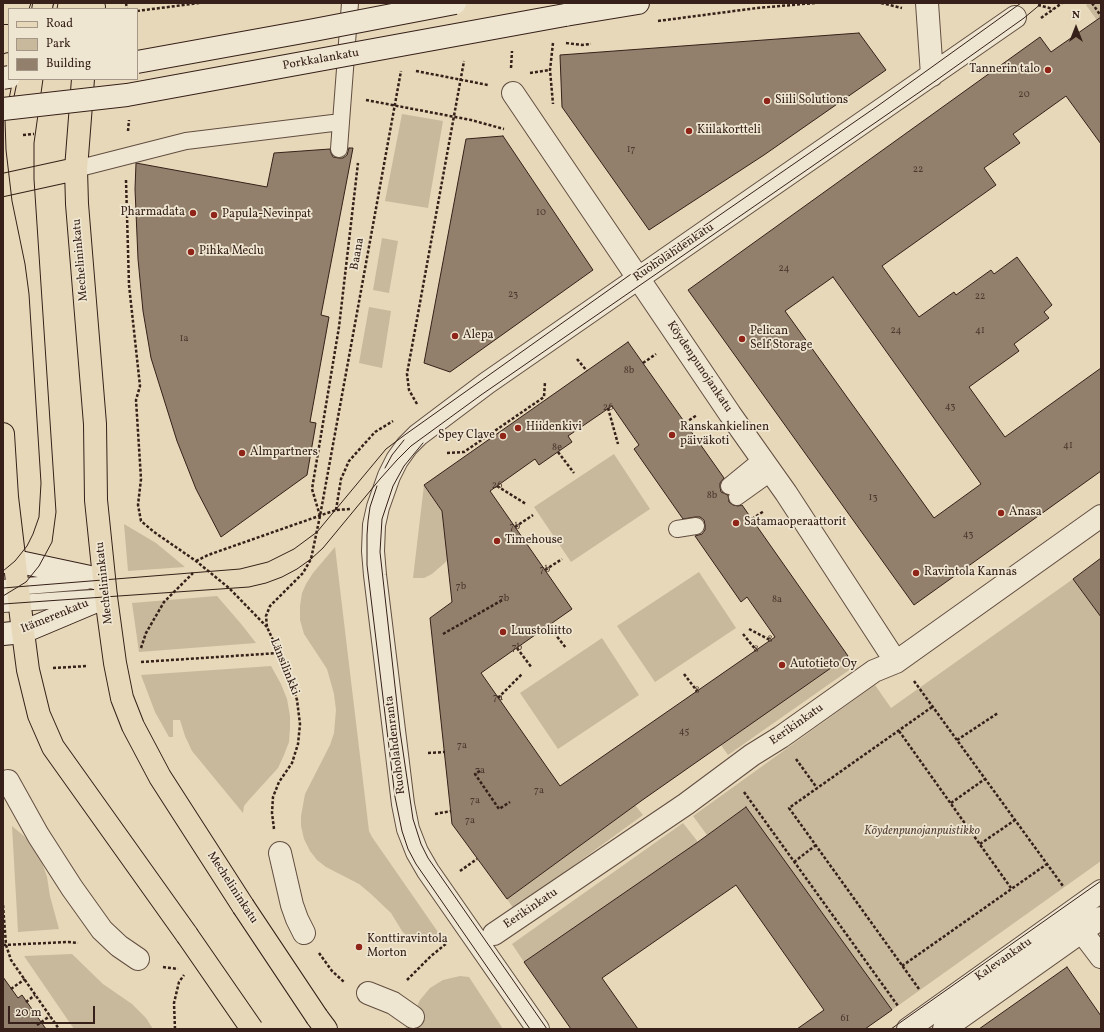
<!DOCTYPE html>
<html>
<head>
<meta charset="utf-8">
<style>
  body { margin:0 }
  #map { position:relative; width:1104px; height:1032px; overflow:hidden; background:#e6d8b8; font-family:Vollkorn,serif }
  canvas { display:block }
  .frame { position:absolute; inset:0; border:4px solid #362019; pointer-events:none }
  .legend { position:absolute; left:8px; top:8px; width:130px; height:72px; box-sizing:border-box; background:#efe6d1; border:1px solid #a59787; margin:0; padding:5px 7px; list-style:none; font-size:12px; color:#362019 }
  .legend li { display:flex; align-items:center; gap:8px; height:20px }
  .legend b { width:20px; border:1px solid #a59787 }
  .north { position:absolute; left:1056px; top:8px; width:40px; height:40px; -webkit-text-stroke:3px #efe6d1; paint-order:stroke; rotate:0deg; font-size:11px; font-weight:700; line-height:16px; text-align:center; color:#362019 }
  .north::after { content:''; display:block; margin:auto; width:14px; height:18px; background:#362019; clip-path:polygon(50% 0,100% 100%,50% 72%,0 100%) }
  .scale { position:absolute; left:8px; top:1006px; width:87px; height:18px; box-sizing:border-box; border:2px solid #362019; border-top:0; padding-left:5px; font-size:12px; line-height:14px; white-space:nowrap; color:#362019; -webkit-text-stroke:3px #efe6d1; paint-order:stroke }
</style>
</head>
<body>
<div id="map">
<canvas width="1104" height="1032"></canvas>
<div class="frame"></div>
<ul class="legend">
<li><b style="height:5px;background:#e6d8b8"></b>Road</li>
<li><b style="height:11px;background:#c8b99d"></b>Park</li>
<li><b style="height:11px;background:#92806c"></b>Building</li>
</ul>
<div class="north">N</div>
<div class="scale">20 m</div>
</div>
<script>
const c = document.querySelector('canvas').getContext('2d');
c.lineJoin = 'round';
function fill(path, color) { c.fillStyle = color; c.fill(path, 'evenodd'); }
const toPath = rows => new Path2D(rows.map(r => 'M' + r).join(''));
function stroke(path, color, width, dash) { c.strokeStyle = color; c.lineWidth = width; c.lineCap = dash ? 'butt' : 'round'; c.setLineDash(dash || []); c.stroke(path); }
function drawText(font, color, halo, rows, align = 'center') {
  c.font = font + ' Vollkorn,serif'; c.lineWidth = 3.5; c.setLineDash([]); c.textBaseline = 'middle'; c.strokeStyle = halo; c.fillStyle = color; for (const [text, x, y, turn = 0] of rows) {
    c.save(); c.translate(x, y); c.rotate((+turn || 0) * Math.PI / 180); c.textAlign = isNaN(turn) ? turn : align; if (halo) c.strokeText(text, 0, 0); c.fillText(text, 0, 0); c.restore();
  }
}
fill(toPath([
  [1089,3,1101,3,1101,26,1086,5],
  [402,114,443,121,428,208,385,201],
  [382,238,398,241,389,293,373,290],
  [369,307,391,311,382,368,359,363],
  [614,454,650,509,571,562,534,507],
  [424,485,442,511,448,560,432,574,424,578,413,578],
  [124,524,156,543,185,567,128,571],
  [335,547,369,831,372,837,440,935,432,940,418,941,407,936,402,931,391,913,371,894,359,884,326,867,317,860,310,851,304,839,301,826,301,816,305,794,330,745,334,733,336,710,334,694,327,669,304,634,300,620,300,606,302,593,306,584,313,573],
  [699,572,736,628,655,682,617,626],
  [1073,579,1101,617,1101,861,892,1010,746,807,707,835,693,816,875,685,891,708],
  [217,596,242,625,256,643,139,652,132,603],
  [602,638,639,695,558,749,520,693],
  [848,656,855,666,728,755,721,745],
  [271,666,281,684,287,699,290,716,290,728,289,742,284,755,278,768,248,801,244,806,243,813,192,751,185,736,180,720,173,720,173,737,169,737,155,712,141,675],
  [635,805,643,815,514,909,507,899],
  [683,823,698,842,524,962,512,944],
  [12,826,24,836,34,848,41,860,47,877,50,896,59,929,18,932],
  [72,954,103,984,132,1004,146,1018,153,1029,74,1029,24,956],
  [460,976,469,977,503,1029,404,1029,408,1025,420,1000,430,988,443,980]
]), '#c8b99d');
const building = toPath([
  [1101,17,1101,144,1066,96,1013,134,1020,143,984,168,996,185,882,266,919,317,954,292,956,295,991,270,994,274,1017,257,1052,305,1044,312,1049,318,1014,344,1019,351,969,387,1005,437,1101,368,1101,471,914,605,688,290,1040,37,1051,52,1101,17],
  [833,277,981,484,934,518,785,311,833,277],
  [859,33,886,70,764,155,649,230,562,107,560,55,859,33],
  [503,136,593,270,450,372,424,363,466,139,503,136],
  [349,148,353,148,321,315,329,317,310,422,316,423,307,475,221,537,196,489,177,441,151,358,143,311,138,259,135,189,136,163,267,187,274,153,330,149,331,153,333,157,339,158,343,158,347,155,349,148],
  [628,342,724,478,720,483,720,487,721,492,728,495,729,502,733,505,738,506,742,505,848,656,641,801,507,899,452,824,430,618,452,602,442,511,424,485,628,342],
  [612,406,639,445,634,449,683,519,695,517,700,517,704,520,705,525,705,530,702,534,695,536,741,602,747,597,775,637,560,786,481,673,572,609,490,491,535,459,539,465,572,442,568,436,612,406],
  [1101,558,1101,617,1073,579,1101,558],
  [746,807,892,1010,865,1029,797,1029,824,1010,736,885,602,978,638,1029,571,1029,524,962,698,842,746,807],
  [1067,967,1101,1016,1101,1029,979,1029,1067,967],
  [3,977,18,998,22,995,46,1029,3,1029,3,977]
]);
fill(building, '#92806c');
stroke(building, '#362019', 1);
const lane = toPath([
  [339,149,341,122],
  [76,169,186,141,341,122,350,3],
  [729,486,762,459],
  [737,497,772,472],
  [677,529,696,526],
  [3,588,87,581],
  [3,604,94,598]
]);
const street = toPath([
  [927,3,932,75],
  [513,93,730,414,786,493,896,662],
  [8,781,38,835,72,888,102,930,119,946,138,959],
  [280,853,292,905,297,919,304,933],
  [1082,932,1101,957],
  [494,934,686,804,752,755,781,737,874,671,896,662,1101,516],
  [368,993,393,1003,413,1017],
  [538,1029,428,871,417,852,408,829,403,804,375,575,373,551,374,525,378,507,389,476,397,460,407,446,418,435,487,383,1015,17],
  [908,1029,1101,891],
  [944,1029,1101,918]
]);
const secondary = toPath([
  [565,15,638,3],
  [3,562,15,561,104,580],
  [3,634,23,632,106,597]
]);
const primary = toPath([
  [20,9,21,3],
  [64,9,94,7],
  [3,13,9,13],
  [83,79,76,169,77,204,95,424,96,500,106,597,115,663,122,698,133,726,160,777,243,906],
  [3,93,9,64],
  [3,185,76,169],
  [3,434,7,497,23,632,28,670,39,715,53,747,187,935],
  [317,1017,326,1029]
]);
stroke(lane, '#624e41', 18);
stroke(street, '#624e41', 24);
stroke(secondary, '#362019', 24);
stroke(primary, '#362019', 24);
stroke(toPath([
  [126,3,127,9],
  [881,3,902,8],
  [1092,3,1101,16],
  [1038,5,1053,9],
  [137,11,199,3],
  [1041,18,1062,3],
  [658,21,757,8,815,3],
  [553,43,550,70,553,104],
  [566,43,582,45,591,44],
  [511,68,512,51],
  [416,71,488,85],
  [530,73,550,70],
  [366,100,471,120,504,129],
  [128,131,129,120],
  [126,180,129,285,140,386,136,400,141,479,138,505,141,521,154,532,196,561,229,588,267,627],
  [577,359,587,371],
  [643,363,656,354],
  [417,404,409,390,407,374,464,61],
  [608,408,618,444],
  [685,423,697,415],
  [558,452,574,473],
  [447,453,464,452,544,397,545,382],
  [497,486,526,504],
  [336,510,341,479,349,461,375,432,393,421],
  [320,516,312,489,339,327,358,163],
  [752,519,764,511],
  [515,527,533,515],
  [196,561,208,555,336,510,351,509],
  [545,570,562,559],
  [548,625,566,648],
  [749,629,770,640],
  [443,634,504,599],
  [743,634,756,650],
  [141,648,146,633,164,602,193,573],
  [517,648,532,668],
  [141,662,279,653],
  [53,668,88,666],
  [684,674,697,691],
  [914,681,1063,886],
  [498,698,522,674],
  [899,731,1011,888],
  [957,740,998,713],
  [428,753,445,752],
  [796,759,817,788],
  [480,771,475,774,499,809,510,802],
  [744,792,898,1006],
  [951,803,985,779],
  [435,814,451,811],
  [274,829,272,813,273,797,279,782,292,763,298,744,300,724,297,700,289,675,267,627,266,616,270,606,303,573,311,559,320,516,401,71],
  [980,844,1015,820],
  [794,862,816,845],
  [460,871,477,859],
  [3,905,6,945,11,960,59,1029],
  [3,945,68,942,78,943],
  [319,953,332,971,344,982],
  [902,966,1047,864],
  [163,967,178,969],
  [407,980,431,956,447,943],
  [11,989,25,979],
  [919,989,789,808,932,707],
  [26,1002,35,995],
  [37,1025,50,1016],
  [175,1029,174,1003,179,982,184,975]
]), '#362019', 2.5, [3, 2]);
stroke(lane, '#efe6d1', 16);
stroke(street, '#efe6d1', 22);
stroke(secondary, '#efe6d1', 22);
stroke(primary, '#e6d8b8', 22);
stroke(toPath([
  [29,9,31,3],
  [57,9,58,3],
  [423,443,404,466,393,486,382,519,380,552,400,731,413,819,421,844,428,858,547,1029],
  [385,468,392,455,404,440],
  [377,486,370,507,368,521,367,535,367,565,395,797,402,831,408,849,416,864,530,1029],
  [3,571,15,561,27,546,33,534,39,517,41,483,29,294,25,264,12,201,6,150,5,119,13,79],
  [3,588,240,569,268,562,294,549,317,532,386,449,406,434,634,272,672,248,879,105,1021,3],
  [3,596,26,582,39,566,52,542,56,512,34,179,34,143,43,79],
  [3,604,249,587,266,583,282,577,297,569,311,559,323,548,380,479,397,460,411,446,481,395,924,89,1024,18,1042,3],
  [891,1029,1101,881]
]), '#362019', 1);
const secondaryBridge = toPath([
  [137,62,314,30,455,3],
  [3,78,9,77],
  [3,109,127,95,565,15]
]);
const primaryBridge = toPath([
  [243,906,317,1017],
  [187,935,252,1029]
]);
stroke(secondaryBridge, '#362019', 24, []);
stroke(primaryBridge, '#362019', 24, []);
stroke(toPath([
  [23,135,34,134]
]), '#362019', 2.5, [3, 2]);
stroke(secondaryBridge, '#efe6d1', 22);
stroke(primaryBridge, '#e6d8b8', 22);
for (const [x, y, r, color] of [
  [1048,70,4,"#8f2418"],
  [767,101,4,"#8f2418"],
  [689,131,4,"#8f2418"],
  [193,213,4,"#8f2418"],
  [214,215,4,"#8f2418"],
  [191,252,4,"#8f2418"],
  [455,336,4,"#8f2418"],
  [742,339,4,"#8f2418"],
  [518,428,4,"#8f2418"],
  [672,435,4,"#8f2418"],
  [503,436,4,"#8f2418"],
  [242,453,4,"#8f2418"],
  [1001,513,4,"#8f2418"],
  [736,523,4,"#8f2418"],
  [497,541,4,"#8f2418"],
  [916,573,4,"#8f2418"],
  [503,632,4,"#8f2418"],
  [782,665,4,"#8f2418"],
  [359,947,4,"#8f2418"]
]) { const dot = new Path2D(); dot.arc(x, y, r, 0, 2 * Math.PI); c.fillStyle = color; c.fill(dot); stroke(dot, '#efe6d1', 1.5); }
drawText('10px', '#4d382e', null, [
  ["20",1024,95],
  ["17",631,150],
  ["22",918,170],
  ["10",541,213],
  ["24",784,269],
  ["23",513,295],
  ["22",980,297],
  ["24",896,331],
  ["41",980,331],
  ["1a",184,339],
  ["8b",629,371],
  ["43",950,407],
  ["26",608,408],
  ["41",1068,446],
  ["8e",557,448],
  ["26",497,486],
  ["8b",712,496],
  ["13",873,498],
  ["7b",515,527],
  ["43",968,535],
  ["7b",545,570],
  ["7b",461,587],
  ["7b",504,599],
  ["8a",777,600],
  ["8",770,640],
  ["7b",517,648],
  ["8",756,650],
  ["8",697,691],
  ["7a",498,698],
  ["45",684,732],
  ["7a",462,746],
  ["7a",480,771],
  ["7a",539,791],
  ["7a",475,801],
  ["7a",470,821],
  ["61",845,1019]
]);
drawText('12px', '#362019', '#efe6d1', [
  ["Porkkalankatu",321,60,-10],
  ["Ruoholahdenkatu",674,253,-34],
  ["Baana",358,254,-80],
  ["Mechelininkatu",81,260,-95],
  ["Köydenpunojankatu",699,367,56],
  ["Mechelininkatu",105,583,-96],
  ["Itämerenkatu",55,617,-22],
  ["Länsilinkki",284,667,68],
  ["Eerikinkatu",797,725,-35],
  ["Ruoholahdenranta",396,745,-97],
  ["Mechelininkatu",232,888,57],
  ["Eerikinkatu",531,909,-34],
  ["Kalevankatu",1004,960,-35]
]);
drawText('12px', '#362019', '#efe6d1', [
  ["Tannerin talo",1040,70,"right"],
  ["Siili Solutions",775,101],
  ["Kiilakortteli",697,131],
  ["Pharmadata",185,213,"right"],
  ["Papula-Nevinpat",222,215],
  ["Pihka Meclu",199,252],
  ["Pelican",750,332],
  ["Self Storage",750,346],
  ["Alepa",463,336],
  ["Hiidenkivi",526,428],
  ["Ranskankielinen",680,428],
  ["päiväkoti",680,442],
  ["Spey Clave",495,436,"right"],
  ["Almpartners",250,453],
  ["Anasa",1009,513],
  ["Satamaoperaattorit",744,523],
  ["Timehouse",505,541],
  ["Ravintola Kannas",924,573],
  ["Luustoliitto",511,632],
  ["Autotieto Oy",790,665],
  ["Konttiravintola",367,940],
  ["Morton",367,954]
], 'left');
drawText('italic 12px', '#5a463a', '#efe6d1', [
  ["Köydenpunojanpuistikko",922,832]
]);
</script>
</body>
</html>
